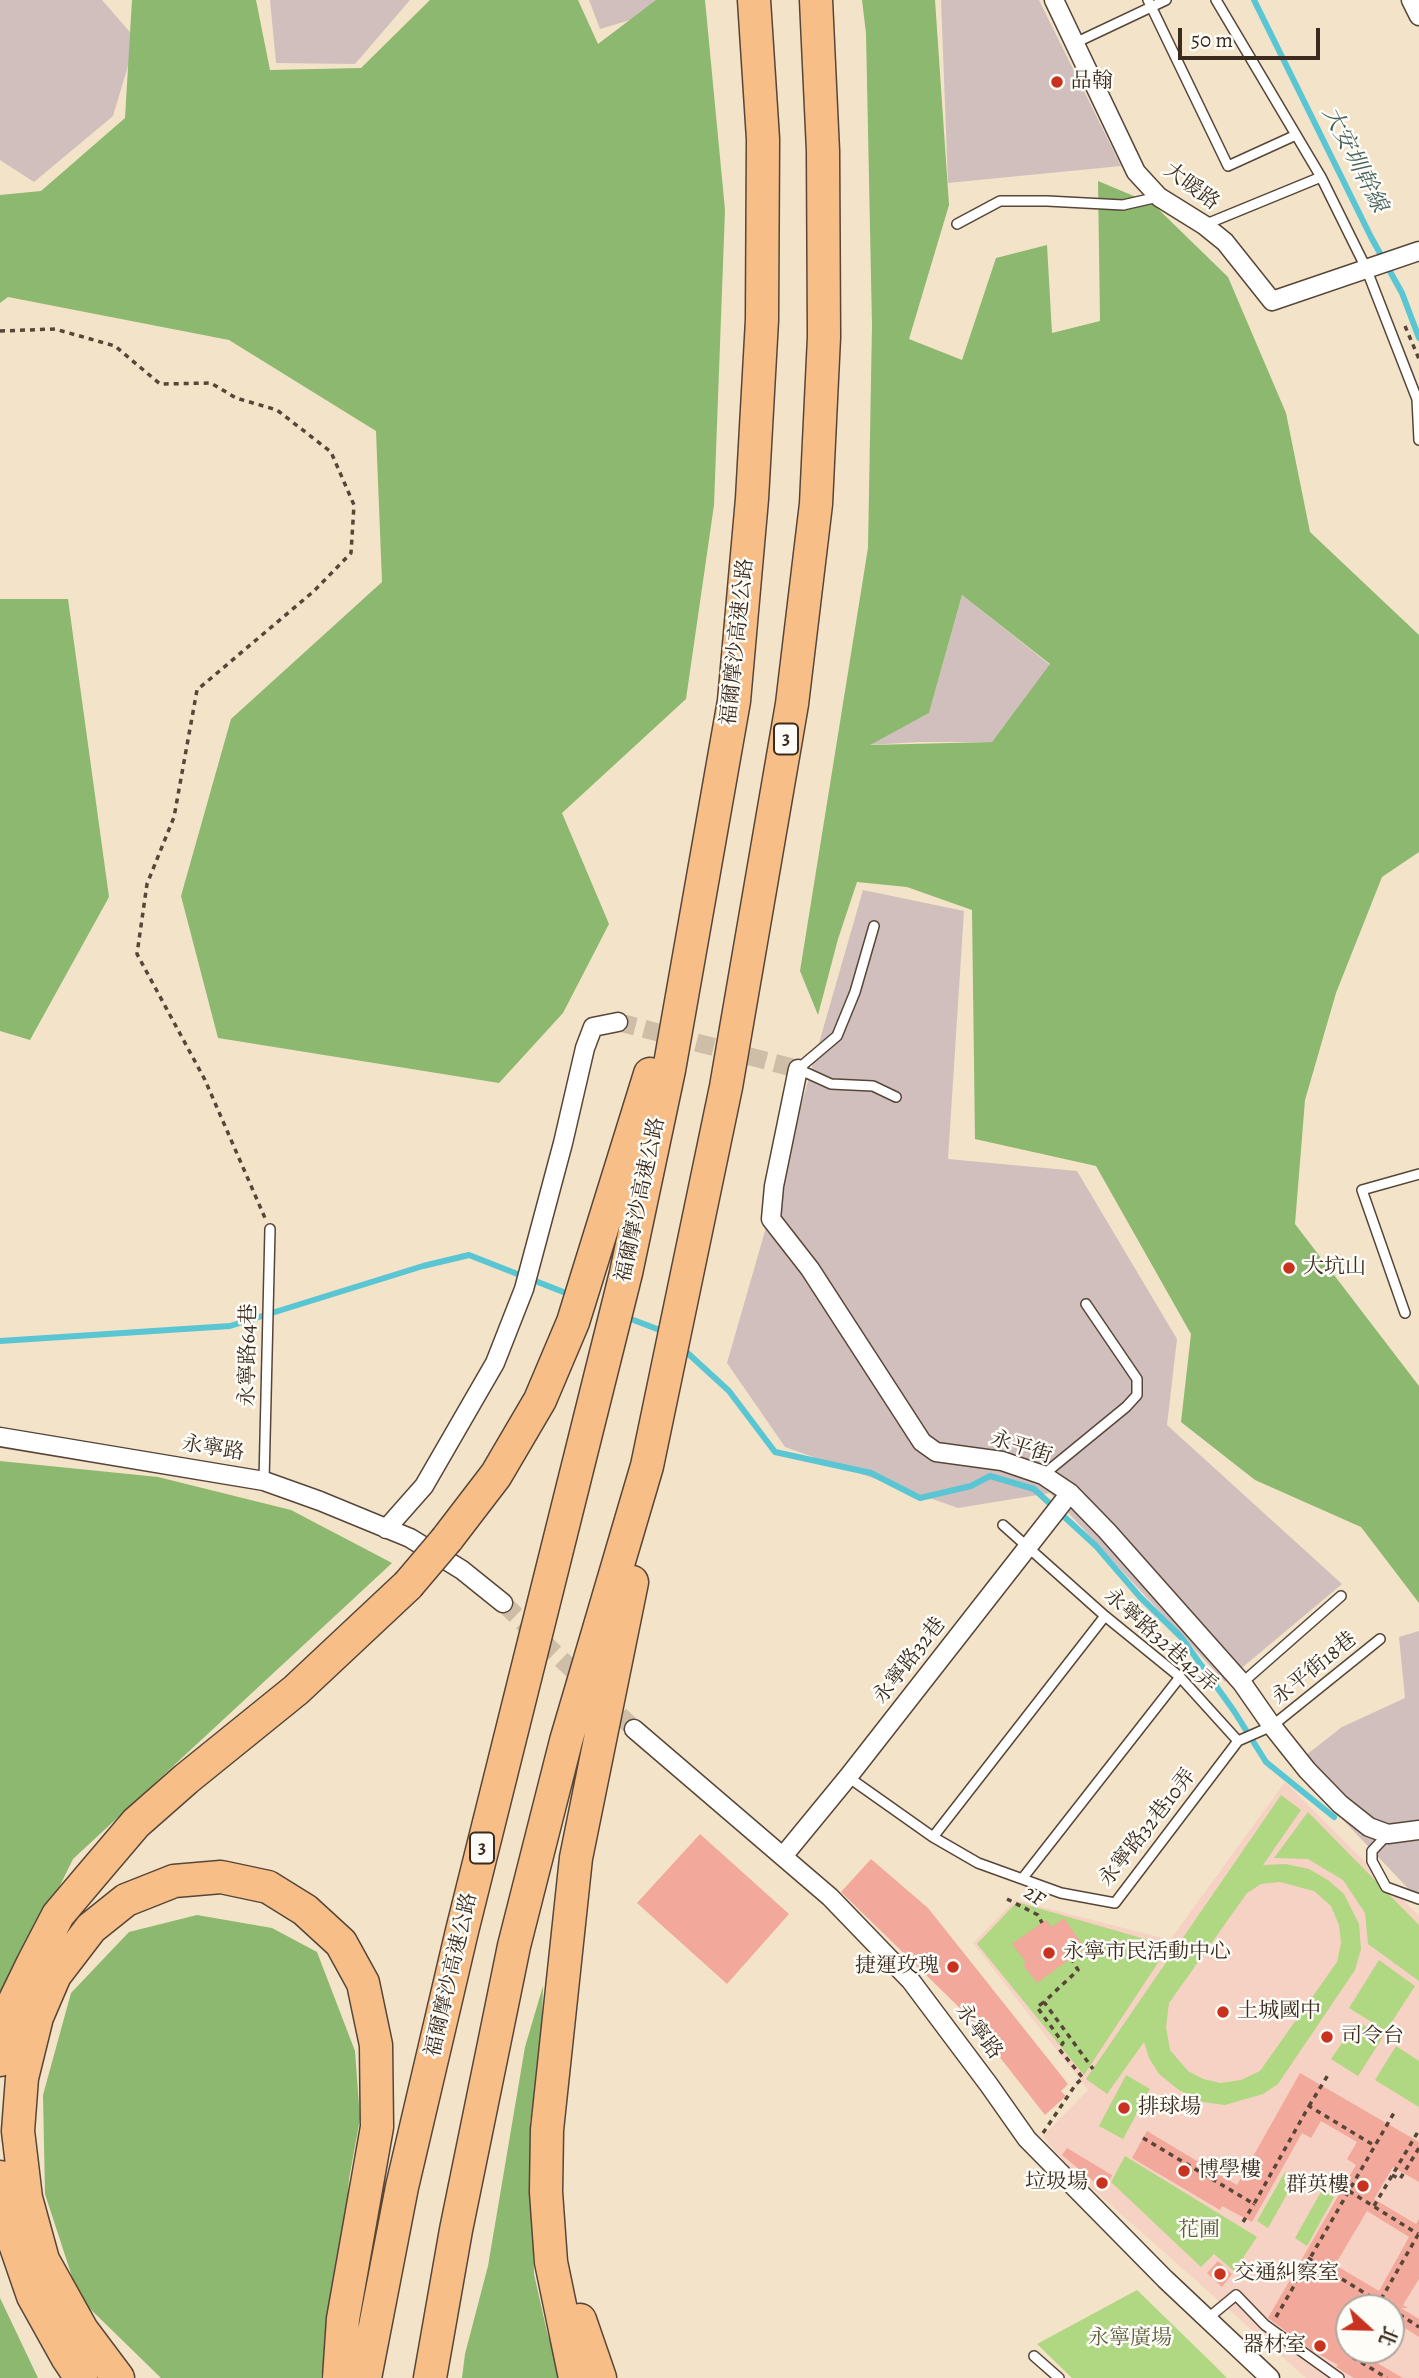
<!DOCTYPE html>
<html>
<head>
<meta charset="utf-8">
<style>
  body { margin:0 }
  #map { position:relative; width:1419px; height:2378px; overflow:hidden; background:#f3e3c9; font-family:Alegreya,"Noto Serif TC",serif }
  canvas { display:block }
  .north { position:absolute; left:1335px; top:2294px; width:70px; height:70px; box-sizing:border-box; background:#fdfcf7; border:2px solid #afa8a0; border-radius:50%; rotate:112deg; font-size:19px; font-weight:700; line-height:28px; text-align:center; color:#3b2a1e }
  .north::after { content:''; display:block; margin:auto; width:24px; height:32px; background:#c8321e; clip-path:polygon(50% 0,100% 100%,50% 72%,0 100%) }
  .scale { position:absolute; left:1178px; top:28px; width:142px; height:32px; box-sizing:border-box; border:4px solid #3b2a1e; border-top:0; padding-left:9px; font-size:21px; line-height:24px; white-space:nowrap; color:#3b2a1e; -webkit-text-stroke:5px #fdfcf7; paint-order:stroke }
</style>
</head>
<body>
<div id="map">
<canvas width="1419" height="2378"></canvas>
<div class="north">北</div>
<div class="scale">50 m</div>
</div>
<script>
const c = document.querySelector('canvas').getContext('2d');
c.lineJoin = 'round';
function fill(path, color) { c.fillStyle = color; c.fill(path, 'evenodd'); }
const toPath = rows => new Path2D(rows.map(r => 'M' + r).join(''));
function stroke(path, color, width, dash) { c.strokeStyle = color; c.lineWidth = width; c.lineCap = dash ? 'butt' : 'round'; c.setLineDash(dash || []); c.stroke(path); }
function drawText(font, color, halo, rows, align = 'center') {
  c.font = font + ' Alegreya,"Noto Serif TC",serif'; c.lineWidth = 5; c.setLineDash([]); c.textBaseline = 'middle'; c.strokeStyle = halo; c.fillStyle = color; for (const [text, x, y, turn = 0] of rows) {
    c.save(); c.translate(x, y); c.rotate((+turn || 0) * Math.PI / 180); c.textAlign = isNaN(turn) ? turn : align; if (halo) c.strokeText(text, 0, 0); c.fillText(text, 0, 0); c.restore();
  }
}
fill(toPath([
  [1285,1782,1419,1916,1419,2378,1306,2378,1069,2168,1043,2136,1088,2090,973,1943,1015,1900,1170,1940],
  [1349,2308,1391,2308,1391,2350,1349,2350]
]), '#f6d2c4');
fill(toPath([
  [0,0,102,0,136,39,113,116,34,182,0,160],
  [270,0,410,0,355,64,276,63],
  [589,0,657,0,640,17,600,29],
  [941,0,1039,0,1121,166,948,183],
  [962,595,1050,665,992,742,919,742,868,745,929,713],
  [863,890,964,911,948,1159,1077,1171,1177,1339,1167,1425,1342,1584,1225,1682,1050,1493,958,1508,785,1447,727,1363],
  [1419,1631,1419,1900,1292,1766,1342,1727,1405,1698,1399,1637]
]), '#d1bfbe');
fill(toPath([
  [1281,1795,1301,1810,1263,1865,1286,1864,1309,1869,1328,1880,1344,1894,1359,1924,1361,1949,1355,1970,1278,2084,1263,2094,1225,2105,1203,2102,1179,2090,1159,2074,1149,2058,1144,2042,1107,2094,1086,2079],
  [1280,1882,1314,1891,1331,1906,1339,1925,1341,1943,1337,1962,1260,2071,1241,2080,1220,2083,1203,2079,1188,2071,1170,2050,1166,2027,1169,2003,1247,1893,1261,1884],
  [1308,1812,1419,1925,1419,1981,1368,1944,1365,1913,1343,1880,1308,1859,1274,1858],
  [1017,1902,1169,1946,1084,2075,977,1944],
  [1379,1960,1415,1986,1386,2031,1349,2008],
  [1357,2021,1383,2037,1358,2076,1331,2059],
  [1396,2046,1419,2061,1419,2107,1375,2080],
  [1126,2075,1150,2089,1123,2139,1099,2126],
  [1125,2156,1257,2237,1234,2271,1214,2254,1201,2267,1111,2182],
  [1285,2172,1296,2178,1268,2228,1257,2221],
  [1322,2190,1334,2197,1307,2246,1295,2238],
  [1137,2290,1210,2361,1227,2378,1072,2378,1037,2344]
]), '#b0d781');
fill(toPath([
  [132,0,256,0,270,70,361,68,430,0,578,0,598,44,656,0,705,0,725,210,714,505,686,699,562,813,609,924,563,1013,499,1083,218,1038,181,896,231,719,382,582,376,431,229,340,8,297,0,303,0,195,41,191,125,118],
  [862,0,935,0,949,205,909,339,962,360,996,258,1047,245,1052,333,1100,321,1098,181,1153,204,1228,277,1286,413,1310,532,1419,635,1419,852,1382,877,1336,993,1305,1100,1295,1224,1419,1386,1419,1603,1361,1527,1255,1480,1181,1422,1191,1334,1096,1166,975,1139,972,910,907,887,857,882,838,939,818,1015,800,971,868,548,872,325,866,33],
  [962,595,1050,664,992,742,870,745,929,713],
  [0,599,68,599,109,897,30,1040,0,1031],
  [0,1461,158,1477,291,1510,392,1563,73,1859,0,2008],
  [197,1915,272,1928,317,1952,355,2051,360,2119,349,2179,345,2235,321,2378,161,2378,79,2298,45,2194,43,2095,71,1993,129,1932],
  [543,1986,541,2054,530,2123,534,2274,547,2332,562,2378,462,2378,465,2354,488,2266,525,2047],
  [0,2298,38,2378,0,2378]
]), '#8cb86f');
stroke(toPath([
  [1254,0,1371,237,1402,293,1419,338],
  [623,1316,665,1332],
  [0,1341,230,1326,423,1266,469,1255,571,1295],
  [681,1347,729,1391,775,1452,871,1473,920,1498,971,1486,990,1476,1034,1489,1096,1546,1140,1597,1181,1637,1234,1711,1266,1762,1334,1817]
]), '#5ac6d3', 6);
fill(toPath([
  [700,1834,789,1914,727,1984,637,1903],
  [871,1859,928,1908,1068,2084,1061,2091,1066,2096,1045,2115,966,2014,841,1892],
  [1064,1918,1085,1948,1037,1983,1023,1965,1026,1962,1012,1944,1046,1920,1052,1927],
  [1300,2073,1419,2142,1419,2182,1393,2167,1374,2199,1416,2224,1419,2219,1419,2279,1403,2305,1408,2308,1401,2308,1419,2319,1419,2337,1391,2319,1391,2308,1349,2308,1349,2350,1378,2350,1372,2360,1403,2378,1354,2378,1336,2367,1338,2365,1313,2351,1268,2318,1356,2165,1347,2159,1357,2142,1321,2121,1311,2138,1302,2133,1252,2222,1222,2206,1220,2210,1132,2158,1147,2131,1237,2185],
  [1367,2211,1409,2237,1379,2291,1335,2265],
  [1067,2148,1112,2175,1105,2191,1062,2155],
  [1218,2261,1232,2274,1222,2287,1207,2273]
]), '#f2a89a');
stroke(toPath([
  [618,1022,798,1069],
  [503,1603,634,1729]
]), '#cebea7', 18, [18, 9]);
const lane = toPath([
  [1148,0,1228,166,1296,135],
  [1216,0,1321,177,1366,268,1417,399,1419,440],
  [1075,43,1166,0],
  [957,224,1000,201,1047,201,1123,205,1158,197],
  [1204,225,1321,177],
  [874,926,855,992,837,1036,798,1069,831,1084,873,1086,896,1097],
  [1405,1313,1362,1190,1419,1174],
  [1043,1475,1126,1407,1137,1395,1137,1379,1086,1304],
  [264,1481,270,1229],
  [1003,1525,1105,1616,1180,1677,1238,1741,1272,1726,1380,1639],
  [1242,1683,1341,1596],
  [848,1777,933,1837,978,1863,1061,1893,1115,1903,1238,1741],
  [1388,1834,1372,1851,1372,1861,1386,1887,1419,1899],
  [933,1837,1105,1616],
  [1022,1879,1180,1677],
  [1207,2319,1236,2295,1265,2325,1339,2378],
  [1034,2356,1059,2378]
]);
const street = toPath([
  [1054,0,1136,172,1159,197,1204,225,1225,242,1272,301,1419,251],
  [1411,0,1419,16],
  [798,1069,774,1186,771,1219,810,1269,922,1442,936,1452,1002,1461,1043,1475,1070,1493,1107,1531,1242,1683,1272,1726,1307,1770,1340,1804,1369,1827,1388,1834,1419,1830],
  [0,1437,264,1481,320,1501,410,1538,462,1570,503,1603],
  [386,1529,424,1486,495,1363,524,1289,563,1143,585,1048,593,1027,618,1022],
  [634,1729,830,1897,911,1981,989,2085,1027,2139,1165,2279,1270,2378],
  [784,1855,848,1777,1070,1493]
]);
const highway = toPath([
  [447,1539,496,1475,540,1400,573,1322,650,1074],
  [0,2060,15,2000,33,1963,58,1915,96,1870,136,1823,186,1779,296,1690,408,1585],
  [0,2177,5,2215,33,2296,67,2357,81,2378],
  [580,2320,600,2378],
  [118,2378,82,2330,43,2260,26,2198,18,2131,22,2078,37,2017,55,1975,91,1928,126,1900,174,1881,221,1877,268,1887,305,1910,341,1943,363,1983,376,2045,377,2127,343,2319,339,2378],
  [365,2378,402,2187,462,1931,626,1273,669,1070,734,701,752,499,762,320,763,139,754,0],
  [430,2378,456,2230,514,1946,566,1741,647,1466,726,1087,792,704,816,504,824,337,823,151,816,0],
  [575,2378,551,2262,546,2192,547,2130,576,1858,632,1582]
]);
stroke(lane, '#574638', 12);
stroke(street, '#574638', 21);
stroke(highway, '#574638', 35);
stroke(toPath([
  [1405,326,1419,359],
  [0,331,55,329,115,346,160,384,211,383,236,398,277,410,331,452,354,505,351,553,314,591,197,690,174,817,147,884,137,954,205,1080,265,1218],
  [1007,1899,1038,1915,1042,1923],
  [1071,1958,1078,1970,1044,2002,1093,2069],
  [1309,2106,1328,2075],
  [1043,2133,1076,2084,1083,2078,1059,2049,1063,2043,1037,2007,1044,2002],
  [1143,2138,1254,2204,1309,2106,1375,2146],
  [1392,2175,1400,2179,1419,2148],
  [1349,2191,1418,2234],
  [1374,2206,1419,2130],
  [1243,2222,1254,2204],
  [1308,2258,1389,2308],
  [1376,2308,1419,2233],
  [1391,2309,1419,2327],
  [1276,2317,1395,2111],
  [1352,2350,1349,2355,1387,2378]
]), '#574638', 3.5, [5, 5]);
stroke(lane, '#fff', 9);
stroke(street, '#fff', 18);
stroke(highway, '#f7be88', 32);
const highwayBridge = toPath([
  [408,1585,447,1539]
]);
stroke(highwayBridge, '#574638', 35, []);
stroke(highwayBridge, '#f7be88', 32);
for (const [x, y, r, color] of [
  [1057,82,7,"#c8321e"],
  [1289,1268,7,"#c8321e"],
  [1049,1953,7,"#c8321e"],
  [953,1967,7,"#c8321e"],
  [1223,2012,7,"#c8321e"],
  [1327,2037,7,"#c8321e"],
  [1124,2108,7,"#c8321e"],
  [1184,2171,7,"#c8321e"],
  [1102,2183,7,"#c8321e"],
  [1363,2186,7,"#c8321e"],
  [1220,2274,7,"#c8321e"],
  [1320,2346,7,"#c8321e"]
]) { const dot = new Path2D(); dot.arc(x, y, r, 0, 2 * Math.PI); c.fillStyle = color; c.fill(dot); stroke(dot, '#fdfcf7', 2.5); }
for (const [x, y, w] of [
  [786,739,24],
  [482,1848,24]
]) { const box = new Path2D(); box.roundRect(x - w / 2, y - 15.5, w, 31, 5); c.fillStyle = '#fdfcf7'; c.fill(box); stroke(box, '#3b2a1e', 2); }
drawText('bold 19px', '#3b2a1e', null, [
  ["3",786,739],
  ["3",482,1848]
]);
drawText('21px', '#3b2a1e', '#fdfcf7', [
  ["品翰",1071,82],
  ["大坑山",1303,1268],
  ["永寧市民活動中心",1063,1953],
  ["捷運玫瑰",939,1967,"right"],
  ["土城國中",1237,2012],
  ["司令台",1341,2037],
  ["排球場",1138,2108],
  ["博學樓",1198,2171],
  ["垃圾場",1088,2183,"right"],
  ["群英樓",1349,2186,"right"],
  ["交通糾察室",1234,2274],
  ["器材室",1306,2346,"right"]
], 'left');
drawText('21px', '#3b2a1e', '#fdfcf7', [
  ["大暖路",1191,187,37],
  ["福爾摩沙高速公路",738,642,-84],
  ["福爾摩沙高速公路",641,1200,-78],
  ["永寧路64巷",249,1355,-89],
  ["永平街",1021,1448,18],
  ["永寧路",213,1449,9],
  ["永寧路32巷42弄",1160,1641,42],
  ["永寧路32巷",910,1661,-52],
  ["永平街18巷",1315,1669,-39],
  ["永寧路32巷10弄",1148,1828,-52],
  ["2F",1034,1897,34],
  ["福爾摩沙高速公路",452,1975,-77],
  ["永寧路",978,2032,53]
]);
drawText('21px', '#5e5e3c', '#fdfcf7', [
  ["花圃",1199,2231],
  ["永寧廣場",1130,2339]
]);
drawText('italic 23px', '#46615d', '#fdfcf7', [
  ["大安圳幹線",1354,160,63]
]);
</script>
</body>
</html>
